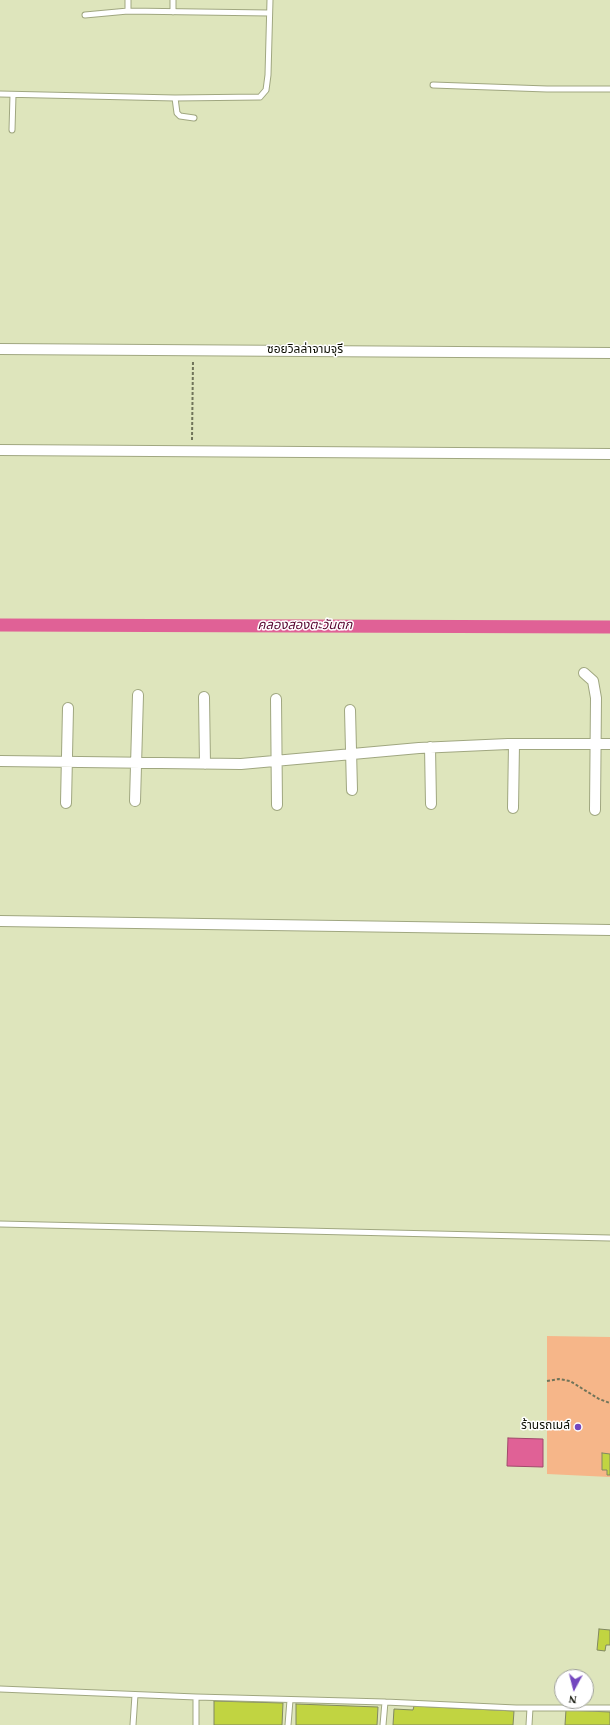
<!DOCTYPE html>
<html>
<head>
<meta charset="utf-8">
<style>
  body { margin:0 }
  #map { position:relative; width:610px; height:1725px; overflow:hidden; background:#dee5bc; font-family:Georgia,serif }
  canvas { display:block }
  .north { position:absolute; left:554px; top:1669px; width:40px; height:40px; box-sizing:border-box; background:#fff; border:1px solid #9e9f9a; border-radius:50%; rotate:187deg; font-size:11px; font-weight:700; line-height:16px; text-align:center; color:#0c0e02 }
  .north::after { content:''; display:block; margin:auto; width:14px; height:18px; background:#7347bf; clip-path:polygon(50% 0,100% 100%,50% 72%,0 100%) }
</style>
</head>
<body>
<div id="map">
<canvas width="610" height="1725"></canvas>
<div class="north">N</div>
</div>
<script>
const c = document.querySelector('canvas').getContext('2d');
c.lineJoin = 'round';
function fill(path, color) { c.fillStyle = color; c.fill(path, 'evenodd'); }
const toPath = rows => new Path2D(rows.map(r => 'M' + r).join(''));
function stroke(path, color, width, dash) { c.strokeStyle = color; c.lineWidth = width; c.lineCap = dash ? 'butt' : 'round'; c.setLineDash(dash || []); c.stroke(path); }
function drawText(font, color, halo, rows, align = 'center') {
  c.font = font + ' Georgia,"Noto Sans Thai",serif'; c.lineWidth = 3; c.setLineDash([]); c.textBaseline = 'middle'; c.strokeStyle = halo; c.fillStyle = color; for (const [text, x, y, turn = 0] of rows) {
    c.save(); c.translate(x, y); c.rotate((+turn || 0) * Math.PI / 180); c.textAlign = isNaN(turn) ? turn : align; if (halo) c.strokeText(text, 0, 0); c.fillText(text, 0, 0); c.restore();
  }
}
fill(toPath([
  [547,1336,610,1337,610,1477,547,1474]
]), '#f6b689');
const water = toPath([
  [508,1438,543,1439,543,1467,507,1466,508,1438]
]);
fill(water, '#e06196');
stroke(water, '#a0486a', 1);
stroke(toPath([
  [0,625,610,627]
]), '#e06196', 13);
const building = toPath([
  [602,1453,610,1454,610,1475,607,1475,607,1470,602,1470,602,1453],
  [599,1629,610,1630,610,1645,606,1645,605,1651,597,1650,599,1629],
  [214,1701,283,1703,282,1725,214,1725,214,1701],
  [296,1704,378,1707,377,1725,296,1725,296,1704],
  [414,1706,514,1711,513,1725,393,1725,394,1709,413,1710,414,1706],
  [566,1710,610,1712,610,1725,565,1725,566,1710]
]);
fill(building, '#c1d441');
stroke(building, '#818862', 1);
const lane = toPath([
  [128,0,128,11],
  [173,0,173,12],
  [85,15,128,11,269,13],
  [433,85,547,89,610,89],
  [0,94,175,98,260,97,266,90,268,75,270,0],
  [175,98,177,113,180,116,194,118],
  [12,130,13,95],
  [0,1224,610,1238],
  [0,1689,196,1697,385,1702,516,1708,610,1708],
  [196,1697,196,1725],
  [133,1725,135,1695],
  [288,1725,290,1700],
  [383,1725,385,1702],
  [529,1725,530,1708]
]);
const street = toPath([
  [0,349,610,353],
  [0,450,610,454],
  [584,673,593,681,596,698,595,810],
  [204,697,205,764],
  [276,699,277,805],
  [350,710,352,790],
  [430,747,431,804],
  [0,761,241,764,419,748,508,744,610,744],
  [135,801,138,695],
  [66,803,68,708],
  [513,808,514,744],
  [0,921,610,930]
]);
stroke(lane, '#a0a780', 7);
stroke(street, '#a0a780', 12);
stroke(toPath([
  [192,440,193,361],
  [547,1381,559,1379,570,1381,599,1399,610,1403]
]), '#70745a', 2, [3, 2]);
stroke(lane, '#fff', 5);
stroke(street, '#fff', 10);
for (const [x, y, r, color] of [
  [578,1427,4,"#7347bf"]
]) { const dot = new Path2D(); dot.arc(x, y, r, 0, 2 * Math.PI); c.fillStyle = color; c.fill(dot); stroke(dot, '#fff', 1.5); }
drawText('12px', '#0c0e02', '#fff', [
  ["ซอยวิลล่าจามจุรี",305,351]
]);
drawText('12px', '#0c0e02', '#fff', [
  ["ร้านรถเมล์",570,1427]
], 'right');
drawText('italic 13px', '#580530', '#fff', [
  ["คลองสองตะวันตก",305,626]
]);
</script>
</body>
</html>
